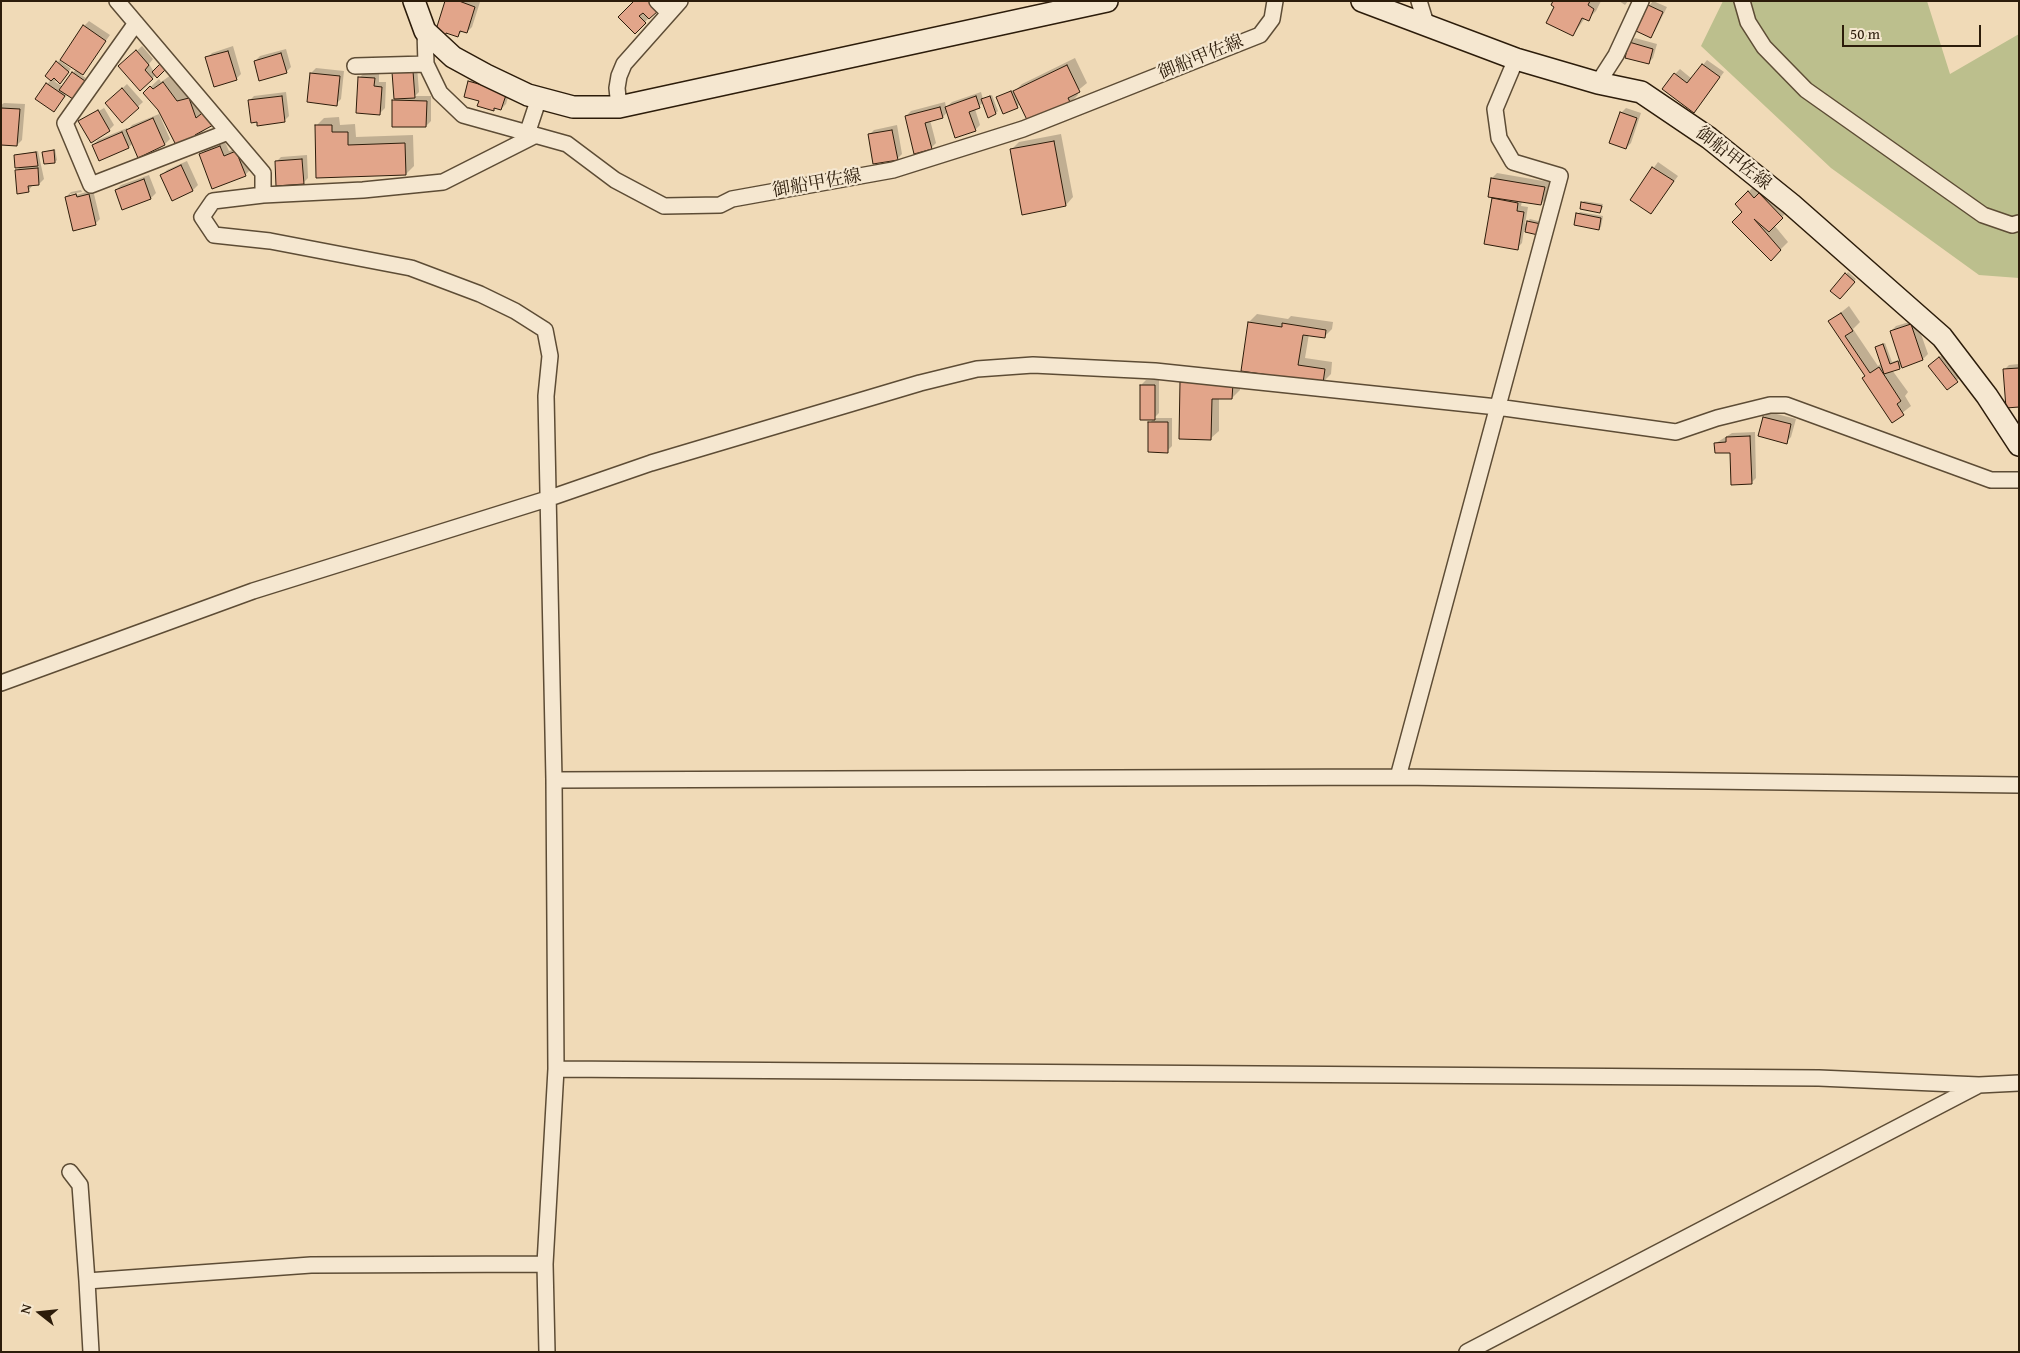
<!DOCTYPE html>
<html>
<head>
<meta charset="utf-8">
<style>
  body { margin:0 }
  #map { position:relative; width:2020px; height:1353px; overflow:hidden; background:#f0dab7; font-family:"Gentium Book Plus",serif }
  canvas { display:block }
  .frame { position:absolute; inset:0; border:2px solid #2c1c0a; pointer-events:none }
  .north { position:absolute; left:15px; top:1288px; width:50px; height:50px; -webkit-text-stroke:4px #f5e7d0; paint-order:stroke; rotate:286deg; font-size:14px; font-weight:700; line-height:20px; text-align:center; color:#2c1c0a }
  .north::after { content:''; display:block; margin:auto; width:18px; height:22px; background:#2c1c0a; clip-path:polygon(50% 0,100% 100%,50% 72%,0 100%) }
  .scale { position:absolute; left:1842px; top:25px; width:139px; height:22px; box-sizing:border-box; border:2px solid #2c1c0a; border-top:0; padding-left:6px; font-size:15px; line-height:18px; white-space:nowrap; color:#2c1c0a; -webkit-text-stroke:4px #f5e7d0; paint-order:stroke }
</style>
</head>
<body>
<div id="map">
<canvas width="2020" height="1353"></canvas>
<div class="frame"></div>
<div class="north">N</div>
<div class="scale">50 m</div>
</div>
<script>
const c = document.querySelector('canvas').getContext('2d');
c.lineJoin = 'round';
function fill(path, color) { c.fillStyle = color; c.fill(path, 'evenodd'); }
const toPath = rows => new Path2D(rows.map(r => 'M' + r).join(''));
function stroke(path, color, width, dash) { c.strokeStyle = color; c.lineWidth = width; c.lineCap = dash ? 'butt' : 'round'; c.setLineDash(dash || []); c.stroke(path); }
function drawText(font, color, halo, rows, align = 'center') {
  c.font = font + ' "Gentium Book Plus","Noto Serif JP",serif'; c.lineWidth = 4.5; c.setLineDash([]); c.textBaseline = 'middle'; c.strokeStyle = halo; c.fillStyle = color; for (const [text, x, y, turn = 0] of rows) {
    c.save(); c.translate(x, y); c.rotate((+turn || 0) * Math.PI / 180); c.textAlign = isNaN(turn) ? turn : align; if (halo) c.strokeText(text, 0, 0); c.fillText(text, 0, 0); c.restore();
  }
}
fill(toPath([
  [1723,1,1927,1,1950,74,2019,34,2019,278,1979,275,1831,168,1701,46]
]), '#bcbf8d');
fill(toPath([
  [447,1,480,2,472,27,467,32,463,31,458,35,448,32,445,35],
  [636,1,658,1,662,5,635,32],
  [1554,1,1601,1,1596,11,1588,19,1585,18,1573,35],
  [1619,1,1628,1,1625,5],
  [1653,1,1667,7,1655,31,1650,36,1649,6],
  [89,21,110,35,81,75,86,78,74,96,67,94,54,111,47,84,53,78,59,60,71,69,60,82,54,81,63,87,76,69,84,26],
  [1635,38,1657,44,1653,58,1648,63,1630,43],
  [142,46,153,59,149,64,156,75,140,89,125,62],
  [233,46,241,74,236,79,207,58,212,53],
  [286,49,291,67,286,72,255,61,260,56],
  [1075,58,1087,83,1076,92,1078,95,1070,103,1020,103,1017,107,997,98,1013,90,1014,92,1022,84],
  [1707,60,1724,72,1699,106,1675,74,1680,69,1692,79],
  [417,66,419,92,415,96,431,96,431,121,426,126,393,101,395,99,394,73],
  [316,68,344,71,341,99,336,104,311,73],
  [364,73,379,73,379,82,386,82,385,108,380,113,359,78],
  [171,75,185,93,197,91,204,111,214,103,222,116,196,137,159,109,144,93,159,79,161,82],
  [475,76,511,87,506,104,501,109,496,107,493,110,480,100,465,96,470,81],
  [127,84,143,102,122,121,107,103],
  [286,92,289,116,284,121,258,121,249,101,254,96],
  [981,92,983,99,992,95,998,111,996,113,984,102,975,109,980,125,975,130,948,111,943,117,930,120,936,143,931,148,906,116,911,111,945,102,946,107,952,102],
  [4,103,25,104,22,140,17,145,1,144,1,105],
  [103,106,114,125,109,130,80,122,104,108],
  [1626,108,1641,113,1631,143,1626,148,1621,113],
  [159,114,170,139,165,144,139,156,133,143,129,147,93,145,98,140,127,128,128,130,132,125],
  [339,117,340,125,355,124,356,137,413,135,414,166,406,174,318,177,316,126,324,118],
  [897,125,902,154,897,159,869,135,874,130],
  [1061,134,1073,197,1066,205,1011,150,1019,142],
  [225,142,229,151,241,147,250,170,245,175,201,154,206,149],
  [55,149,57,160,55,162,43,152],
  [38,151,44,179,39,184,33,185,28,191,16,171,21,166,16,155],
  [307,155,308,178,303,183,276,162,281,157],
  [187,161,198,185,193,190,173,199,162,175,167,170],
  [1658,162,1678,176,1651,213,1631,199],
  [1497,173,1549,182,1546,199,1541,204,1522,201,1521,206,1528,207,1525,224,1530,219,1542,222,1537,233,1524,230,1522,243,1517,248,1486,243,1493,196,1492,178],
  [149,175,156,193,151,198,116,190,121,185],
  [1756,184,1790,209,1774,225,1788,242,1771,259,1744,212,1737,204],
  [81,190,82,192,70,194,70,197,93,190,100,219,95,224,66,197,71,192],
  [1584,201,1603,204,1602,209,1600,211,1582,203],
  [1580,212,1603,216,1601,227,1598,229,1578,214],
  [1848,272,1856,279,1840,297,1832,291],
  [1849,306,1860,322,1853,329,1878,366,1882,363,1876,347,1885,343,1892,362,1901,359,1891,331,1896,326,1916,320,1928,354,1923,359,1892,370,1908,392,1905,396,1911,406,1892,421,1866,375,1829,322],
  [1257,314,1288,319,1291,316,1333,322,1332,329,1324,337,1309,334,1305,358,1332,362,1331,374,1323,382,1242,370,1249,322],
  [1944,353,1962,376,1947,388,1935,361],
  [2019,364,2019,406,2004,370,2009,365],
  [1189,374,1240,375,1240,390,1232,398,1219,398,1219,431,1211,438,1181,382],
  [1146,380,1159,380,1159,413,1154,418,1172,418,1172,446,1167,451,1150,423,1154,418,1141,385],
  [1769,412,1796,419,1791,437,1786,442,1764,417],
  [1755,432,1756,478,1751,483,1732,451,1716,443,1732,433]
]), '#0003');
const building = toPath([
  [445,1,459,1,475,7,467,33,460,31,458,37,446,33,445,37,435,33,445,1],
  [634,1,648,1,658,11,649,19,643,13,639,16,646,23,635,34,618,17,634,1],
  [1553,1,1590,1,1588,5,1594,9,1589,21,1582,18,1573,36,1546,23,1554,7,1551,5,1553,1],
  [1648,5,1663,12,1651,38,1636,31,1648,5],
  [83,25,106,41,83,75,60,60,83,25],
  [1629,42,1653,49,1649,64,1625,58,1629,42],
  [136,50,149,65,145,70,153,79,140,91,118,66,136,50],
  [228,51,237,80,214,87,205,57,228,51],
  [281,53,287,73,259,81,254,61,281,53],
  [56,61,69,72,60,84,54,78,51,81,45,76,56,61],
  [162,62,167,68,157,78,152,72,162,62],
  [1702,64,1720,77,1694,113,1662,89,1674,73,1687,83,1702,64],
  [1067,65,1080,92,1068,98,1071,104,1029,124,1013,91,1067,65],
  [413,71,415,98,394,99,392,72,413,71],
  [72,72,85,81,73,99,59,90,72,72],
  [310,73,340,76,337,106,307,102,310,73],
  [358,77,375,78,374,86,382,87,380,115,356,113,358,77],
  [468,81,507,92,501,110,494,108,494,111,477,106,479,101,464,97,468,81],
  [163,82,177,101,189,98,196,118,206,110,215,124,195,135,197,138,177,147,158,110,143,93,150,86,153,89,163,82],
  [46,83,65,96,54,112,35,99,46,83],
  [122,88,139,108,122,123,105,103,122,88],
  [1011,91,1018,108,1003,114,996,97,1011,91],
  [282,96,285,122,257,126,257,122,251,123,248,100,282,96],
  [976,96,980,108,969,112,976,131,955,138,945,107,976,96],
  [990,96,996,114,988,118,981,99,990,96],
  [392,100,427,101,426,127,392,127,392,100],
  [940,107,943,118,925,123,932,149,914,154,905,116,940,107],
  [1,108,20,109,17,146,1,145,1,108],
  [98,110,110,131,91,143,78,121,98,110],
  [1620,112,1637,118,1626,149,1609,143,1620,112],
  [153,118,165,145,138,158,126,130,153,118],
  [315,125,332,125,332,132,348,132,348,145,405,143,406,175,316,178,315,125],
  [892,130,898,160,873,164,868,134,892,130],
  [122,132,129,148,99,161,92,145,122,132],
  [1054,141,1066,206,1022,215,1010,149,1054,141],
  [220,146,224,156,236,151,246,176,212,189,199,154,220,146],
  [54,150,55,163,44,164,42,152,54,150],
  [36,152,38,166,15,168,14,155,36,152],
  [302,159,304,184,276,186,275,161,302,159],
  [181,165,193,191,172,201,160,175,181,165],
  [1652,167,1674,181,1651,214,1630,200,1652,167],
  [38,168,39,185,28,186,29,192,17,194,15,170,38,168],
  [1491,178,1545,187,1541,205,1488,197,1491,178],
  [144,179,151,199,122,210,115,190,144,179],
  [1748,191,1754,198,1759,193,1783,218,1769,232,1754,219,1781,250,1771,261,1732,222,1742,212,1735,204,1748,191],
  [76,194,77,197,89,194,96,225,73,231,65,197,76,194],
  [1492,198,1518,203,1517,211,1524,212,1518,250,1484,244,1492,198],
  [1581,202,1602,206,1600,213,1580,209,1581,202],
  [1576,213,1601,218,1599,230,1574,225,1576,213],
  [1527,221,1541,224,1538,235,1525,232,1527,221],
  [1845,273,1855,282,1840,299,1830,291,1845,273],
  [1841,313,1853,331,1845,336,1870,373,1879,367,1901,401,1897,404,1904,415,1892,423,1862,378,1865,376,1828,321,1841,313],
  [1248,322,1282,327,1282,323,1326,330,1325,338,1303,335,1298,365,1325,369,1323,383,1241,371,1248,322],
  [1911,324,1923,360,1902,368,1890,331,1911,324],
  [1883,344,1890,364,1898,361,1900,369,1884,374,1875,347,1883,344],
  [1939,357,1958,382,1947,390,1928,366,1939,357],
  [2019,368,2019,407,2006,408,2003,369,2019,368],
  [1180,382,1233,383,1232,399,1212,399,1211,440,1179,439,1180,382],
  [1140,385,1155,385,1155,420,1140,420,1140,385],
  [1763,417,1791,424,1787,444,1758,436,1763,417],
  [1148,422,1168,422,1168,453,1148,452,1148,422],
  [1750,436,1752,484,1731,485,1730,453,1715,453,1714,443,1726,442,1726,437,1750,436]
]);
fill(building, '#e2a58a');
stroke(building, '#2c1c0a', 1);
const street = toPath([
  [117,1,263,173,263,195],
  [657,1,669,13],
  [1419,1,1427,27],
  [1742,1,1748,22,1764,47,1806,90,1983,215,2012,225,2019,223],
  [136,23,65,123,91,185,228,132],
  [425,31,426,64,440,93,463,115,567,144,615,180,664,206,720,205,732,199,893,170,1023,129,1260,35,1272,19,1275,1],
  [355,66,426,64],
  [1598,83,1616,55,1641,1],
  [619,107,617,88,619,76,624,64,680,1],
  [527,134,539,98],
  [534,136,443,182,363,190,263,195,213,201,202,217,214,235,270,241,411,268,480,294,515,311,545,330,550,356,546,396,554,780,556,1069,545,1264,547,1352],
  [1,683,253,591,547,499,651,463,920,383,977,369,1033,365,1155,371,1497,407,1676,432,1717,418,1770,405,1786,405,1991,480,2019,480],
  [1398,777,2019,785],
  [554,780,1398,777,1560,176,1513,162,1499,138,1495,109,1516,59],
  [556,1069,1819,1078,1979,1085,2019,1083],
  [70,1172,80,1185,87,1281],
  [91,1352,87,1281,311,1265,545,1264],
  [1467,1352,1977,1086]
]);
const secondary = toPath([
  [414,1,425,31,453,57,486,75,528,95,573,107,619,107,1107,1],
  [1362,1,1516,59,1598,83,1641,92,1709,138,1791,204,1942,337,1987,396,2019,445]
]);
stroke(street, '#5d4c35', 18);
stroke(secondary, '#2c1c0a', 24);
stroke(street, '#f5e7d0', 15);
stroke(secondary, '#f5e7d0', 21);
drawText('18px', '#2c1c0a', '#f5e7d0', [
  ["御船甲佐線",1201,58,-22],
  ["御船甲佐線",1733,159,38],
  ["御船甲佐線",817,184,-10]
]);
</script>
</body>
</html>
